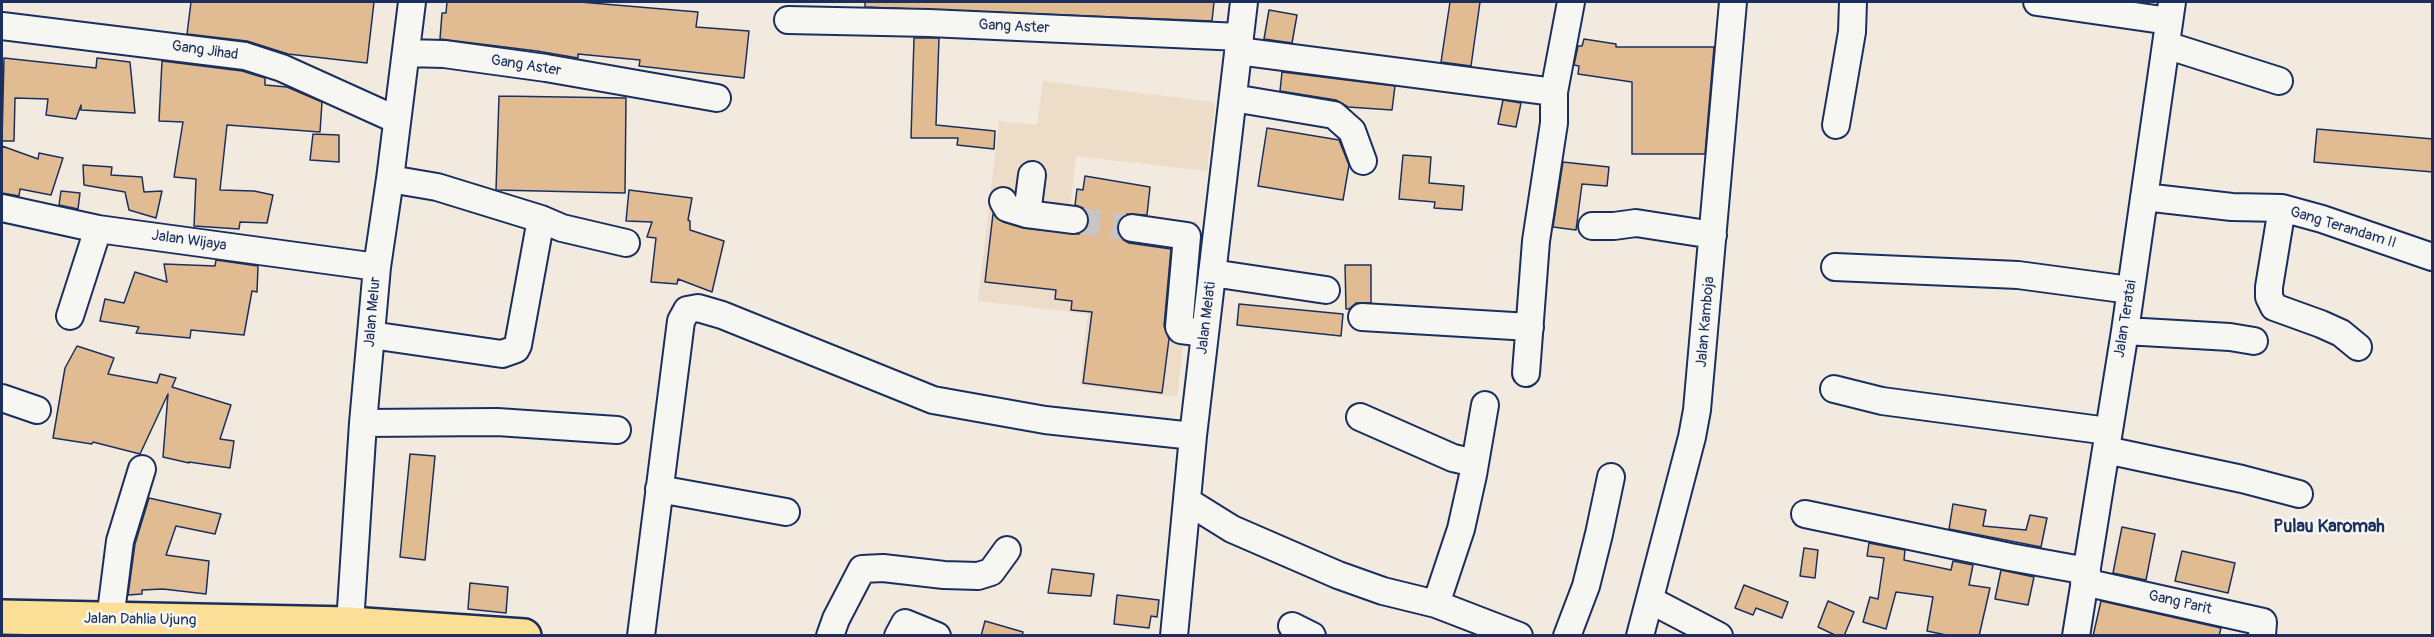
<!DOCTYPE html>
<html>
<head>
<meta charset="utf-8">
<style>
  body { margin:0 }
  #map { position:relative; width:2434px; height:637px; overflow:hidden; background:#f2eadf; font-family:Pangolin,sans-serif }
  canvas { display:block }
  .frame { position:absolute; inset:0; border:3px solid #1b2f5e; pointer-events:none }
</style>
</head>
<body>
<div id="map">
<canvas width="2434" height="637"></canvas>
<div class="frame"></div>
</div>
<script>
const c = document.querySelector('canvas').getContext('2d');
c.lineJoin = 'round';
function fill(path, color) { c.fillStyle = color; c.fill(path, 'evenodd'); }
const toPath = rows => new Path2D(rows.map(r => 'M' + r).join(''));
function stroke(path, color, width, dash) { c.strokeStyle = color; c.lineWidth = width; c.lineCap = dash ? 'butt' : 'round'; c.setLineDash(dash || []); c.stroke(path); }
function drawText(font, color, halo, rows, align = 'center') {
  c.font = font + ' Pangolin,sans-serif'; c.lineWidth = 5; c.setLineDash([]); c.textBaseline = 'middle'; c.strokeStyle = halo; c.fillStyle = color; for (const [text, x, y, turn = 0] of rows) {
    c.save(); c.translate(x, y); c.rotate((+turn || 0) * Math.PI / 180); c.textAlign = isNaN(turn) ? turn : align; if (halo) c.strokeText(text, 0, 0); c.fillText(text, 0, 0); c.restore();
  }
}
fill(toPath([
  [1043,81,1215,102,1207,171,1076,156,1070,207,1198,222,1177,397,1080,385,1088,314,978,301,999,121,1037,125]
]), '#eddcc8');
const building = toPath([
  [191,2,374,2,367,63,288,54,247,41,187,34,191,2],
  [447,2,580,2,698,12,696,27,749,31,744,78,639,66,640,60,578,54,578,58,537,51,440,39,442,13,446,13,447,2],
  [865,2,1214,2,1212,21,865,7,865,2],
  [1450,2,1480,2,1471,66,1441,62,1450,2],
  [1269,10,1297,15,1292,43,1264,39,1269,10],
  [914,38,939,38,936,125,995,131,994,149,957,145,958,138,911,138,914,38],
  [1584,39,1616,44,1616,47,1714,47,1705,154,1632,154,1632,82,1578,74,1579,66,1574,65,1578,46,1582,46,1584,39],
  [4,58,96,68,97,58,130,62,135,113,81,110,81,105,76,119,46,115,48,99,15,98,14,141,2,141,4,58],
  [162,61,242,71,265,78,265,85,287,87,322,102,320,132,227,125,220,190,254,191,273,195,267,223,240,222,239,229,194,226,196,179,174,177,183,122,159,121,162,61],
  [1282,72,1395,86,1392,110,1348,107,1336,100,1280,91,1282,72],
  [499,96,626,98,625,193,496,190,499,96],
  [1503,100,1521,103,1516,127,1498,124,1503,100],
  [1267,128,1339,140,1349,165,1343,200,1258,186,1267,128],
  [2317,129,2433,139,2433,172,2314,162,2317,129],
  [313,134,339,135,339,162,310,160,313,134],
  [2,146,38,159,39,153,63,158,51,195,20,189,19,196,2,193,2,146],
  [1403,155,1431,157,1429,183,1464,186,1462,210,1434,208,1435,202,1399,199,1403,155],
  [1563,162,1609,167,1607,186,1582,184,1576,230,1553,227,1563,162],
  [83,165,112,167,111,175,142,177,144,192,162,191,156,218,129,210,125,192,84,185,83,165],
  [1085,176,1150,187,1147,215,1127,214,1121,218,1117,226,1118,233,1122,239,1129,243,1171,249,1164,326,1169,339,1162,393,1083,383,1092,312,1071,310,1072,301,1055,299,1056,290,985,282,993,214,1003,222,1023,228,1079,234,1086,230,1089,221,1088,215,1083,208,1075,205,1077,189,1083,190,1085,176],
  [629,190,692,198,688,220,690,221,690,230,724,241,712,292,678,279,677,284,651,282,656,238,647,237,652,222,626,221,629,190],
  [61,191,80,193,78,209,59,205,61,191],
  [216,260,258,266,257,292,252,291,244,335,191,330,190,338,136,333,139,327,100,321,105,299,124,303,135,272,167,282,164,264,215,266,216,260],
  [1345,265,1371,265,1371,303,1356,303,1349,309,1346,309,1345,265],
  [1239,304,1343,314,1341,336,1237,325,1239,304],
  [77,346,114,358,108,374,157,383,160,374,176,378,172,387,231,405,220,439,234,441,230,468,189,462,189,463,163,457,168,394,140,454,93,442,92,444,53,438,65,368,77,346],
  [410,454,435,456,425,560,400,557,410,454],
  [149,498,221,514,215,534,176,526,166,555,209,561,206,594,163,589,142,590,142,594,128,595,135,544,149,498],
  [1953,504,1986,510,1983,526,2026,530,2030,515,2047,518,2041,547,1949,529,1953,504],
  [2122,527,2155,534,2146,580,2113,573,2122,527],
  [1869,543,1905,550,1904,560,1951,570,1953,561,1973,565,1969,585,1990,588,1979,636,1951,636,1927,631,1933,597,1896,592,1886,629,1863,622,1870,597,1878,599,1884,558,1867,556,1869,543],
  [1804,548,1818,550,1815,578,1800,576,1804,548],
  [2182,551,2235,563,2228,593,2175,581,2182,551],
  [1052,569,1094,574,1091,596,1048,593,1052,569],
  [2001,570,2034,577,2028,605,1995,599,2001,570],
  [470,583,508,587,506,613,468,609,470,583],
  [1744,585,1788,602,1782,618,1756,608,1753,615,1735,608,1744,585],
  [1117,595,1159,600,1157,617,1151,616,1149,628,1114,624,1117,595],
  [1828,601,1854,612,1844,636,1837,636,1818,627,1828,601],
  [2101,601,2221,628,2219,636,2093,636,2101,601],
  [985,621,1023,632,1022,636,981,636,985,621]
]);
fill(building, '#e1bc92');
stroke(building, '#1b2f5e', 1.5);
stroke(toPath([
  [1074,220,1132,228]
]), '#c7c5c5', 26, [26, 13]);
const minor = toPath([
  [2037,2,2169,21],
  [788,20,929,23,1240,37],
  [2,26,245,56,282,68,397,120],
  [2166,45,2279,81],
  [1238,51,1554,92],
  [406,53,444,54,546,68,717,98],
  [1233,98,1334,115,1352,131,1363,161],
  [1836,125,1852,32,1853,2],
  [1032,175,1027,214,1074,220],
  [390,179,437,187,541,219,562,228,626,243],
  [2144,197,2232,207,2282,208,2322,219,2432,257],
  [1003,201,1007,208,1027,214],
  [2,208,98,229,377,267],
  [2282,208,2269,287,2269,297,2274,307,2321,324,2341,333,2358,347],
  [1592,226,1614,226,1636,223,1713,235],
  [1132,228,1187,236,1179,327,1181,330,1205,333],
  [1835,267,2018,275,2130,290],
  [1212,273,1326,290],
  [70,316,98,229],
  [1362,317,1530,327],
  [2125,331,2230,337,2254,341],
  [371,335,502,354,516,349,518,345,541,219],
  [1526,373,1536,241,1554,123,1554,92,1571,2],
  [1834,389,1882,401,2108,431],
  [2,398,37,410],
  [1360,417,1453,458,1475,463],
  [363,423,497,422,617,430],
  [2106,450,2242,479,2299,494],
  [659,489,786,512],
  [1187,501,1232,529,1338,575,1383,591,1436,604,1519,636],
  [1805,514,2010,557,2087,571],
  [2084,582,2263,622,2262,636],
  [1650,600,1719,636],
  [1436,604,1461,529,1473,475,1485,405],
  [110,620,120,541,142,469],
  [350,624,363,423,377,267,390,179,412,2],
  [1292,626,1312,636],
  [641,636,681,321,687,310,698,308,722,315,933,400,1045,420,1193,436],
  [830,636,836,619,862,569,883,568,944,575,978,576,991,572,1007,550],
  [898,636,905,623,937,636],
  [1174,636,1193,436,1244,2],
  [1567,636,1586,586,1599,534,1611,477],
  [1640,636,1692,437,1697,410,1733,2],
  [2076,636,2125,331,2172,2]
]);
const major = toPath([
  [2,617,350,624,524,636]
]);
stroke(minor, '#1b2f5e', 30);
stroke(major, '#1b2f5e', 38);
stroke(minor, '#f6f6f2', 26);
stroke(major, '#fbdf96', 33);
drawText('15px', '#1b2f5e', '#f6f6f2', [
  ["Gang Aster",1014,27,3],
  ["Gang Jihad",205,51,8],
  ["Gang Aster",526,66,9],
  ["Gang Terandam II",2343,228,17],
  ["Jalan Wijaya",189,241,8],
  ["Jalan Melur",373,312,-85],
  ["Jalan Melati",1207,318,-83],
  ["Jalan Teratai",2126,319,-81],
  ["Jalan Kamboja",1706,322,-85],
  ["Gang Parit",2180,603,13],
  ["Jalan Dahlia Ujung",140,620,1]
]);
drawText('bold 18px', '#1b2f5e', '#f6f6f2', [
  ["Pulau Karomah",2329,527]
]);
</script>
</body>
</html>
